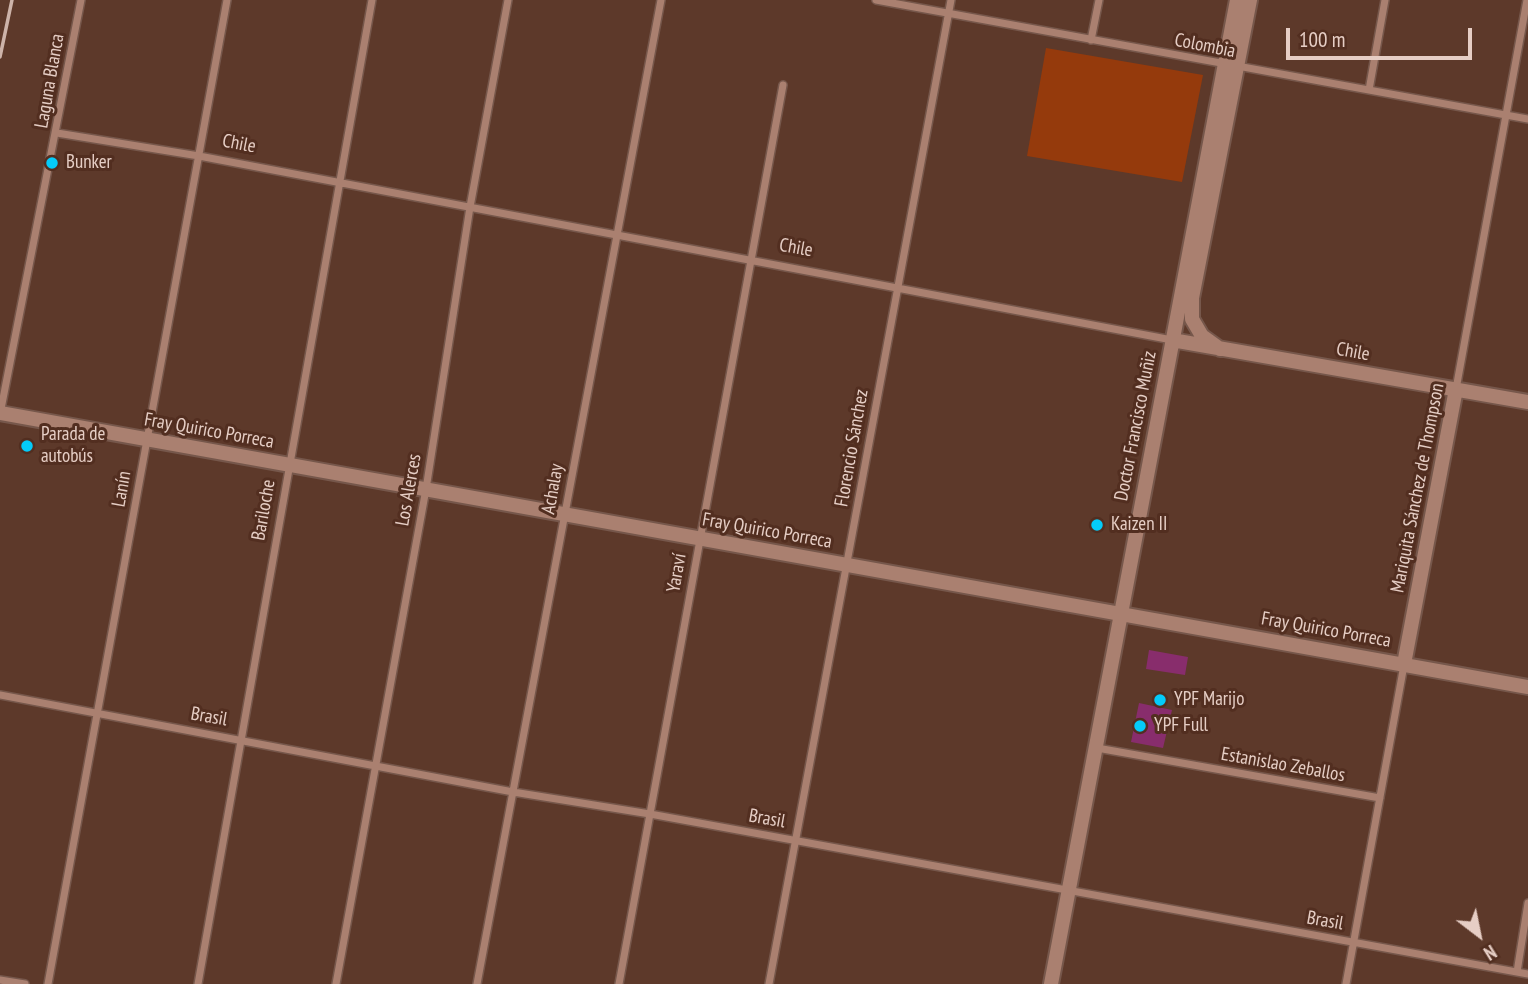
<!DOCTYPE html>
<html>
<head>
<meta charset="utf-8">
<style>
  body { margin:0 }
  #map { position:relative; width:1528px; height:984px; overflow:hidden; background:#5d392a; font-family:"PT Sans Narrow",sans-serif }
  canvas { display:block }
  .north { position:absolute; left:1444px; top:900px; width:70px; height:70px; -webkit-text-stroke:5px #522e20; paint-order:stroke; rotate:148deg; font-size:19px; font-weight:700; line-height:28px; text-align:center; color:#e6cec5 }
  .north::after { content:''; display:block; margin:auto; width:24px; height:32px; background:#e6cec5; clip-path:polygon(50% 0,100% 100%,50% 72%,0 100%) }
  .scale { position:absolute; left:1286px; top:28px; width:186px; height:32px; box-sizing:border-box; border:4px solid #e6cec5; border-top:0; padding-left:9px; font-size:21px; line-height:24px; white-space:nowrap; color:#e6cec5; -webkit-text-stroke:5px #522e20; paint-order:stroke }
</style>
</head>
<body>
<div id="map">
<canvas width="1528" height="984"></canvas>
<div class="north">N</div>
<div class="scale">100 m</div>
</div>
<script>
const c = document.querySelector('canvas').getContext('2d');
c.lineJoin = 'round';
function fill(path, color) { c.fillStyle = color; c.fill(path, 'evenodd'); }
const toPath = rows => new Path2D(rows.map(r => 'M' + r).join(''));
function stroke(path, color, width, dash) { c.strokeStyle = color; c.lineWidth = width; c.lineCap = dash ? 'butt' : 'round'; c.setLineDash(dash || []); c.stroke(path); }
function drawText(font, color, halo, rows, align = 'center') {
  c.font = font + ' "PT Sans Narrow",sans-serif'; c.lineWidth = 6; c.setLineDash([]); c.textBaseline = 'middle'; c.strokeStyle = halo; c.fillStyle = color; for (const [text, x, y, turn = 0] of rows) {
    c.save(); c.translate(x, y); c.rotate((+turn || 0) * Math.PI / 180); c.textAlign = isNaN(turn) ? turn : align; if (halo) c.strokeText(text, 0, 0); c.fillText(text, 0, 0); c.restore();
  }
}
fill(toPath([
  [1046,48,1203,75,1182,182,1027,156]
]), '#953a0c');
fill(toPath([
  [1149,650,1188,657,1185,675,1146,669],
  [1139,703,1172,710,1163,748,1131,742]
]), '#882d6c');
const street = toPath([
  [876,0,1528,119],
  [1091,40,1099,0],
  [1369,90,1385,0],
  [57,133,199,156,1172,340],
  [1456,389,1527,0],
  [0,414,81,0],
  [0,695,513,792,650,814,1528,974],
  [1097,748,1380,798],
  [1517,972,1528,903],
  [0,980,25,984],
  [48,984,227,0],
  [198,984,372,0],
  [336,984,426,489,470,207,508,0],
  [477,984,661,0],
  [619,984,783,85],
  [769,984,951,0],
  [1346,984,1404,665]
]);
const secondary = toPath([
  [1172,340,1528,402],
  [1220,349,1202,336,1192,319,1192,298,1250,0],
  [0,413,1528,687],
  [1404,664,1456,389],
  [1051,984,1237,0]
]);
stroke(street, '#76574b', 10);
stroke(secondary, '#76574b', 18);
stroke(street, '#aa8070', 7);
stroke(secondary, '#aa8070', 14);
stroke(toPath([
  [0,57,12,0]
]), '#cdb3a9', 3.5);
for (const [x, y, r, color] of [
  [52,163,7,"#04cbf9"],
  [27,446,7,"#04cbf9"],
  [1097,525,7,"#04cbf9"],
  [1160,700,7,"#04cbf9"],
  [1140,726,7,"#04cbf9"]
]) { const dot = new Path2D(); dot.arc(x, y, r, 0, 2 * Math.PI); c.fillStyle = color; c.fill(dot); stroke(dot, '#522e20', 2.5); }
drawText('19px', '#e6cec5', '#522e20', [
  ["Colombia",1205,46,11],
  ["Laguna Blanca",50,81,-80],
  ["Chile",239,144,11],
  ["Chile",796,248,10],
  ["Chile",1353,352,10],
  ["Doctor Francisco Muñiz",1136,426,-79],
  ["Fray Quirico Porreca",209,431,10],
  ["Florencio Sánchez",852,448,-80],
  ["Mariquita Sánchez de Thompson",1418,488,-79],
  ["Lanín",122,489,-80],
  ["Achalay",553,489,-80],
  ["Los Alerces",409,490,-80],
  ["Bariloche",264,510,-80],
  ["Fray Quirico Porreca",767,531,10],
  ["Yaraví",677,573,-80],
  ["Fray Quirico Porreca",1326,630,10],
  ["Brasil",209,717,10],
  ["Estanislao Zeballos",1283,765,10],
  ["Brasil",767,819,10],
  ["Brasil",1325,921,10]
]);
drawText('19px', '#e6cec5', '#522e20', [
  ["Bunker",66,163],
  ["Parada de",41,435],
  ["autobús",41,457],
  ["Kaizen II",1111,525],
  ["YPF Marijo",1174,700],
  ["YPF Full",1154,726]
], 'left');
</script>
</body>
</html>
